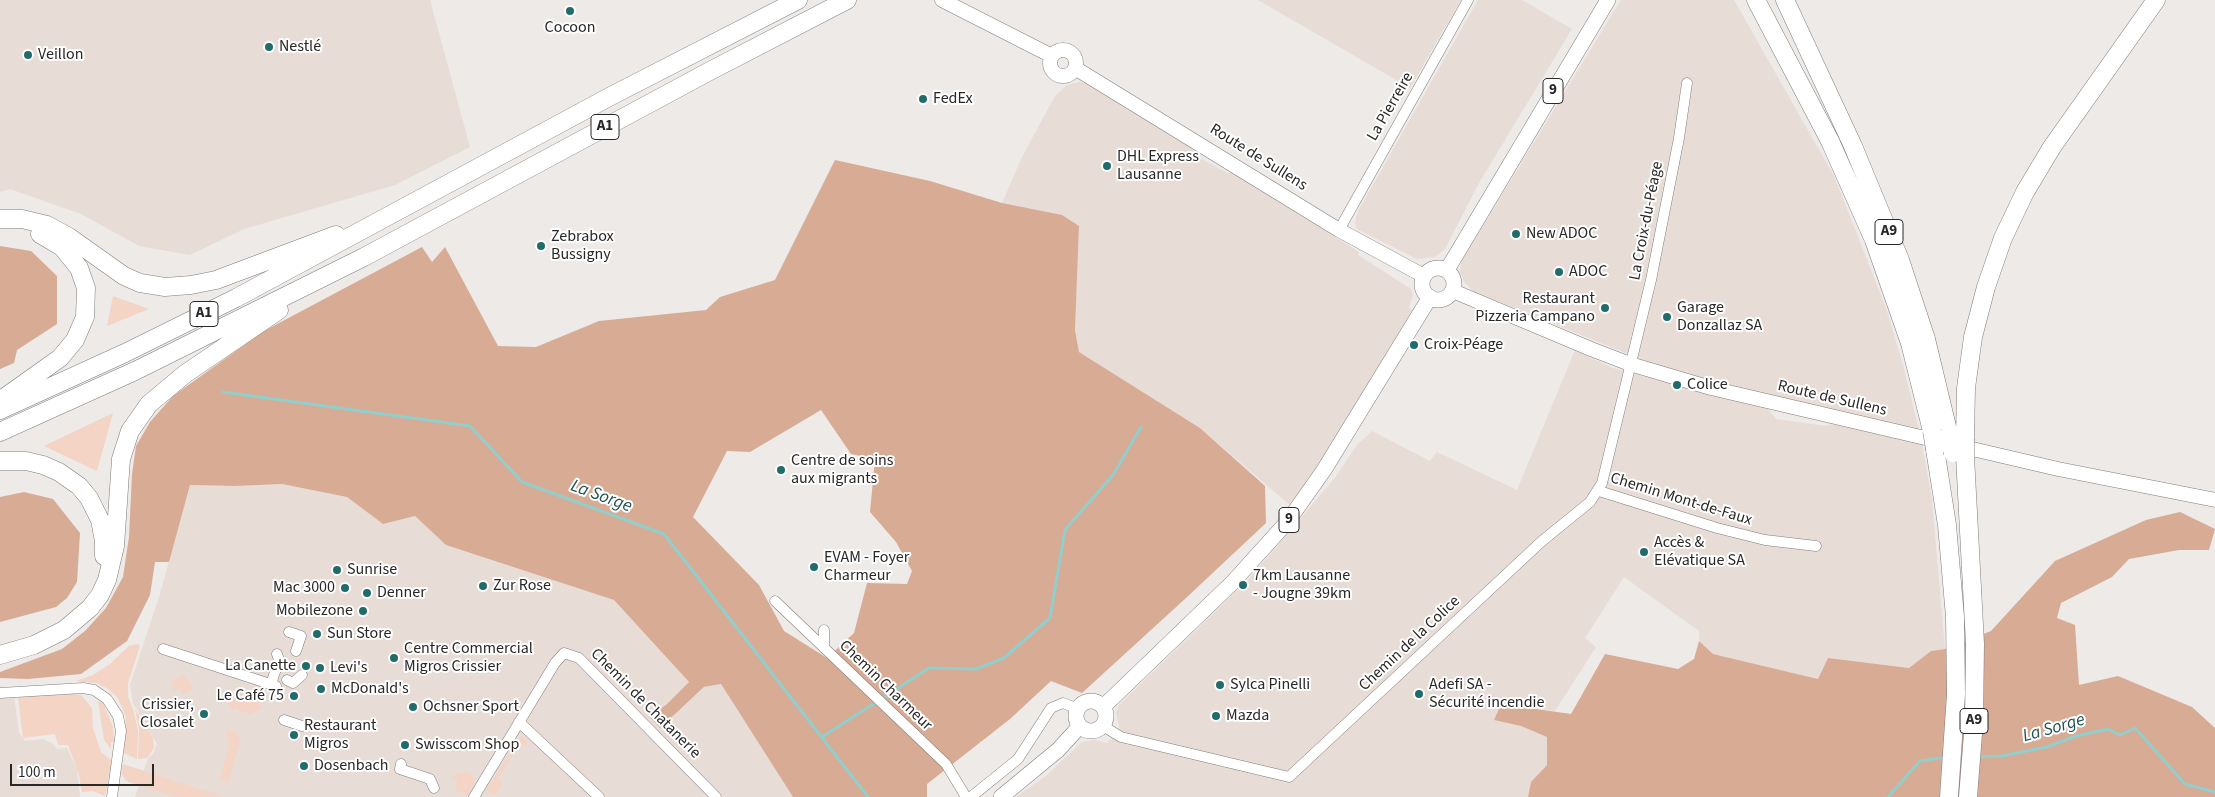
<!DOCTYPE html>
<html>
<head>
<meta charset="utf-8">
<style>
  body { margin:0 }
  #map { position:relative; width:2215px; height:797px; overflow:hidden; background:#edeae8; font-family:"Source Sans 3",sans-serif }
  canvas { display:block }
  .scale { position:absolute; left:10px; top:764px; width:144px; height:22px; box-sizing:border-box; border:2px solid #292827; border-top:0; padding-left:6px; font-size:15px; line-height:18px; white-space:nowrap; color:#292827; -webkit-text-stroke:4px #fff; paint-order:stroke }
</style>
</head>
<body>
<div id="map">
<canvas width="2215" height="797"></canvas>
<div class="scale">100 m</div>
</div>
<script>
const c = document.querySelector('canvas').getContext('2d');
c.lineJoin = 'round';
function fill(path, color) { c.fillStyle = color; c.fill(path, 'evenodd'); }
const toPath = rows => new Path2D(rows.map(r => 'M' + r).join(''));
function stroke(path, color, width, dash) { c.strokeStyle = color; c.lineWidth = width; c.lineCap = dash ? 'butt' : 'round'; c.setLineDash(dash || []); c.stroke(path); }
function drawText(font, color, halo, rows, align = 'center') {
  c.font = font + ' "Source Sans 3",sans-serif'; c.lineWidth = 4; c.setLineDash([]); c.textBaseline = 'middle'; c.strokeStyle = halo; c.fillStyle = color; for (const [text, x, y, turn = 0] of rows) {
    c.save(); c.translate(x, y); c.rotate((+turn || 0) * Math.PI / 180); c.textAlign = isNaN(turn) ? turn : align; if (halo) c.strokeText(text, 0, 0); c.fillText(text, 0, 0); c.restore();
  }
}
fill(toPath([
  [0,0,430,0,470,147,395,185,244,229,190,255,139,246,81,214,10,189,0,192],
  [1258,0,1461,0,1410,88],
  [1478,0,1522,0,1572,29,1479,183,1445,249,1435,257,1417,259,1357,229,1355,223,1358,211],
  [1621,0,1734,0,1834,176,1886,308,1904,369,1919,431,1712,382,1655,365,1473,291,1465,283,1460,272,1462,260],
  [1080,82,1091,84,1187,143,1202,159,1227,173,1233,173,1359,252,1358,255,1411,289,1413,295,1409,308,1412,310,1337,437,1307,485,1291,506,1200,428,1079,352,1075,330,1079,226,1002,203,1022,157,1055,96,1067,85],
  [1575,350,1613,368,1767,408,1776,419,1826,426,1835,424,1922,444,1932,500,1945,649,1931,651,1909,668,1828,658,1818,679,1713,654,1699,641,1699,631,1624,577,1585,638,1596,647,1555,711,1501,704,1494,720,1521,726,1547,737,1547,765,1531,782,1528,797,1016,797,1047,775,1082,742,1095,740,1107,743,1120,730,1116,713,1119,705,1248,580,1334,479,1357,445,1372,431,1430,461,1437,452,1517,490],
  [282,484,347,497,383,524,415,516,446,545,614,600,689,682,666,705,649,716,660,727,705,687,721,684,793,797,135,797,148,758,153,754,157,744,133,703,130,685,160,594,190,485,235,486],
  [14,696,19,733,25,741,43,739,53,744,57,749,67,748,77,770,80,797,0,797,0,697]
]), '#e7dcd6');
fill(toPath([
  [113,296,149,309,107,326],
  [113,413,97,471,44,446],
  [137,644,140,646,128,683,128,697,133,709,138,731,137,759,124,753,126,717,118,698,108,689,97,683,76,681,93,675,110,664,129,646],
  [185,675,193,690,184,694,180,688,175,691,170,682],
  [252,688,262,708,249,715,246,710,241,713,238,708,232,711,227,701],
  [70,692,82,696,92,708,93,728,101,752,112,761,105,796,93,791,82,792,79,775,68,745,58,745,55,734,23,738,18,697],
  [98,701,103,703,113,727,114,742,111,742,111,749,104,740],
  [135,709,153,738,154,748,147,758,138,759,139,730],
  [226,728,237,733,240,742,228,783,220,779,229,747],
  [521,736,527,740,527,743,525,747,519,744,498,779,503,783,498,792,495,794,486,791],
  [123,764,225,797,177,797,126,781,121,773],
  [466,772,471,774,475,782,468,796,455,789,458,780,452,778,459,773]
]), '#f3d4c5');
fill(toPath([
  [835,160,930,181,1002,203,1062,215,1079,226,1075,330,1079,352,1200,428,1265,486,1266,523,1186,598,1082,693,1051,681,1010,719,927,784,927,797,793,797,721,684,704,687,660,728,649,716,666,705,689,682,614,600,446,545,415,516,383,524,347,497,282,484,235,486,190,485,169,562,155,562,150,595,127,641,81,674,28,679,0,678,0,672,62,649,85,631,106,608,123,577,129,537,132,474,136,446,150,422,173,396,264,331,422,247,432,262,445,247,498,346,536,347,599,321,706,310,720,297,775,280],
  [821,410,851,454,875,459,870,512,896,542,912,571,907,584,867,583,854,633,827,658,784,631,759,585,693,517,727,451,750,452],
  [0,246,31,251,57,276,57,324,17,350,14,363,0,369],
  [24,492,53,499,80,533,77,582,67,598,56,607,0,622,0,497],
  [2180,512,2215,529,2209,550,2179,550,2129,559,2112,577,2061,603,2057,618,2075,625,2079,685,2118,676,2192,707,2215,728,2215,797,1528,797,1531,782,1547,765,1547,737,1521,726,1494,720,1501,704,1571,714,1605,654,1678,669,1694,659,1699,641,1713,654,1818,679,1828,658,1909,668,1931,651,1945,649,1991,631,2055,561,2146,520]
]), '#d8ab95');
stroke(toPath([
  [223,392,470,426,522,482,664,534,868,797],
  [822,737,929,668,976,669,1004,658,1050,618,1065,530,1113,475,1141,427],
  [1976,757,2002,756,2047,747,2076,736,2108,729,2120,735,2135,728,2185,784,2215,792],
  [1888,797,1920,761,1947,757]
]), '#92cecc', 3);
const street = toPath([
  [1339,230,1468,0],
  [1599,491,1717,528,1765,540,1816,546],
  [775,601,946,764,966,797],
  [289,632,301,636,296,651],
  [824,648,824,630],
  [163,649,276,686],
  [287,680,293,683,302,675],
  [271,684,279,660,277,654],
  [0,693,83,688,94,690,107,699,118,716,121,731,112,797],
  [284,720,302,726],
  [519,722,599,797],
  [1103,726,1121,737,1289,777,1542,541,1590,502,1602,483,1651,280,1679,138,1687,83],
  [401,764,400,769,430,779,434,788],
  [474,797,555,663,564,653,579,658,716,797],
  [971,797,1018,759,1051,708,1063,703,1078,709]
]);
const secondary = toPath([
  [942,0,1052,56],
  '1050 63a13 13 0 1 1 26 0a13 13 0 1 1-26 0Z',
  [1075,68,1339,230,1424,276],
  [1453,291,1591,349,1630,364,1711,388,2058,469,2215,500]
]);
const primary = toPath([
  '1422 284a16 16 0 1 1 32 0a16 16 0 1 1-32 0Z',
  [1447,270,1608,0],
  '1076 716a15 15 0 1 1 30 0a15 15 0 1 1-30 0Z',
  [1103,707,1232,583,1288,521,1324,470,1430,297],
  [1001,797,1058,750,1080,726]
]);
const highway = toPath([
  [1756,0,1830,141,1874,240,1910,343,1932,431],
  [1785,0,1853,146,1900,260,1926,339,1949,435],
  [0,219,22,219,47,225,69,237,124,276,140,283,165,287,191,285,216,280,336,235],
  [1,400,60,358,75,340,85,317,86,288,79,268,62,247,40,234],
  [0,410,125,353,236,298,611,96,798,0],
  [0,432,135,371,364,257,708,72,847,0],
  [1965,439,1966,388,1973,337,1986,287,2003,238,2025,192,2052,147,2156,0],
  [1935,449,1947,525,1955,617,1956,694,1949,797],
  [1965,456,1975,644,1974,721,1968,797],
  [0,461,26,461,43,465,59,472,79,486,89,498,100,520,104,541,104,556],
  [0,655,34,645,64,630,90,608,100,595,107,580,115,546,121,459,130,431,149,404,185,374,279,310]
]);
stroke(street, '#807d7b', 11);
stroke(secondary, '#807d7b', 15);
stroke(primary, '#807d7b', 16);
stroke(highway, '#807d7b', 19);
stroke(street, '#fff', 10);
stroke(secondary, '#fff', 14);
stroke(primary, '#fff', 15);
stroke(highway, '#fff', 18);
const highwayBridge = toPath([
  [1932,431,1935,449],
  [1949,435,1953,453],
  [1965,439,1965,456]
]);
stroke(highwayBridge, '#807d7b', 19, []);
stroke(highwayBridge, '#fff', 18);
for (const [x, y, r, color] of [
  [570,11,5,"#206c6b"],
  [269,47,5,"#206c6b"],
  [28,55,5,"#206c6b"],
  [923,99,5,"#206c6b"],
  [1107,166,5,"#206c6b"],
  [1516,234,5,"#206c6b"],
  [541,246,5,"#206c6b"],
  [1559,272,5,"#206c6b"],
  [1605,308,5,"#206c6b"],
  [1667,317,5,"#206c6b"],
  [1414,345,5,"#206c6b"],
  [1677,385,5,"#206c6b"],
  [781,470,5,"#206c6b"],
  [1644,552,5,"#206c6b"],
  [814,567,5,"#206c6b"],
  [337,570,5,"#206c6b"],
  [1243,585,5,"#206c6b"],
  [483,586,5,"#206c6b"],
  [345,588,5,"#206c6b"],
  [367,593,5,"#206c6b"],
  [363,611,5,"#206c6b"],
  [317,634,5,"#206c6b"],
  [394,658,5,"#206c6b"],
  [306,666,5,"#206c6b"],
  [320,668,5,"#206c6b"],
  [1220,685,5,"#206c6b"],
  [321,689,5,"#206c6b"],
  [1419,694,5,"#206c6b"],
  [294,696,5,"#206c6b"],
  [413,707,5,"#206c6b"],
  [204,714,5,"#206c6b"],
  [1216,716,5,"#206c6b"],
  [294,735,5,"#206c6b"],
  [405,745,5,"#206c6b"],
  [304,766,5,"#206c6b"]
]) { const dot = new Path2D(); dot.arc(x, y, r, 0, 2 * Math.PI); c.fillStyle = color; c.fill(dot); stroke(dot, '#fff', 2); }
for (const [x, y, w] of [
  [1553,91,20],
  [605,127,28],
  [1889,232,28],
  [204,314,28],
  [1289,520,20],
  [1974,721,28]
]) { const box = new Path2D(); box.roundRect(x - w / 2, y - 12.5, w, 25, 4); c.fillStyle = '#fff'; c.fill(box); stroke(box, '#292827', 1); }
drawText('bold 15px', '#292827', null, [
  ["9",1553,91],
  ["A1",605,127],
  ["A9",1889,232],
  ["A1",204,314],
  ["9",1289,520],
  ["A9",1974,721]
]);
drawText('16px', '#292827', '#fff', [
  ["Cocoon",570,28,"center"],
  ["Nestlé",279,47],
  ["Veillon",38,55],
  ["FedEx",933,99],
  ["DHL Express",1117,157],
  ["Lausanne",1117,175],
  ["New ADOC",1526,234],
  ["Zebrabox",551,237],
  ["Bussigny",551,255],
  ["ADOC",1569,272],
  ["Restaurant",1595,299,"right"],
  ["Pizzeria Campano",1595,317,"right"],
  ["Garage",1677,308],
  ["Donzallaz SA",1677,326],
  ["Croix-Péage",1424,345],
  ["Colice",1687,385],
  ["Centre de soins",791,461],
  ["aux migrants",791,479],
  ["Accès &",1654,543],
  ["Elévatique SA",1654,561],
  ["EVAM - Foyer",824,558],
  ["Charmeur",824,576],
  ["Sunrise",347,570],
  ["7km Lausanne",1253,576],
  ["- Jougne 39km",1253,594],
  ["Zur Rose",493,586],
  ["Mac 3000",335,588,"right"],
  ["Denner",377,593],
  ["Mobilezone",353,611,"right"],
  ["Sun Store",327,634],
  ["Centre Commercial",404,649],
  ["Migros Crissier",404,667],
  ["La Canette",296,666,"right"],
  ["Levi's",330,668],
  ["Sylca Pinelli",1230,685],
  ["Adefi SA -",1429,685],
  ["Sécurité incendie",1429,703],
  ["McDonald's",331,689],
  ["Le Café 75",284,696,"right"],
  ["Crissier,",194,705,"right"],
  ["Closalet",194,723,"right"],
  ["Ochsner Sport",423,707],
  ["Mazda",1226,716],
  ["Restaurant",304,726],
  ["Migros",304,744],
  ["Swisscom Shop",415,745],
  ["Dosenbach",314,766]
], 'left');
drawText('16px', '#292827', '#fff', [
  ["La Pierreire",1391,107,-60],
  ["Route de Sullens",1258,158,32],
  ["La Croix-du-Péage",1647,221,-79],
  ["Route de Sullens",1832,399,13],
  ["Chemin Mont-de-Faux",1681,500,17],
  ["Chemin de la Colice",1410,644,-43],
  ["Chemin Charmeur",885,686,44],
  ["Chemin de Chatanerie",645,704,45]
]);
drawText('italic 18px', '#1d5150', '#fff', [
  ["La Sorge",601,497,20],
  ["La Sorge",2054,729,-16]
]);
</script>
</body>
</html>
